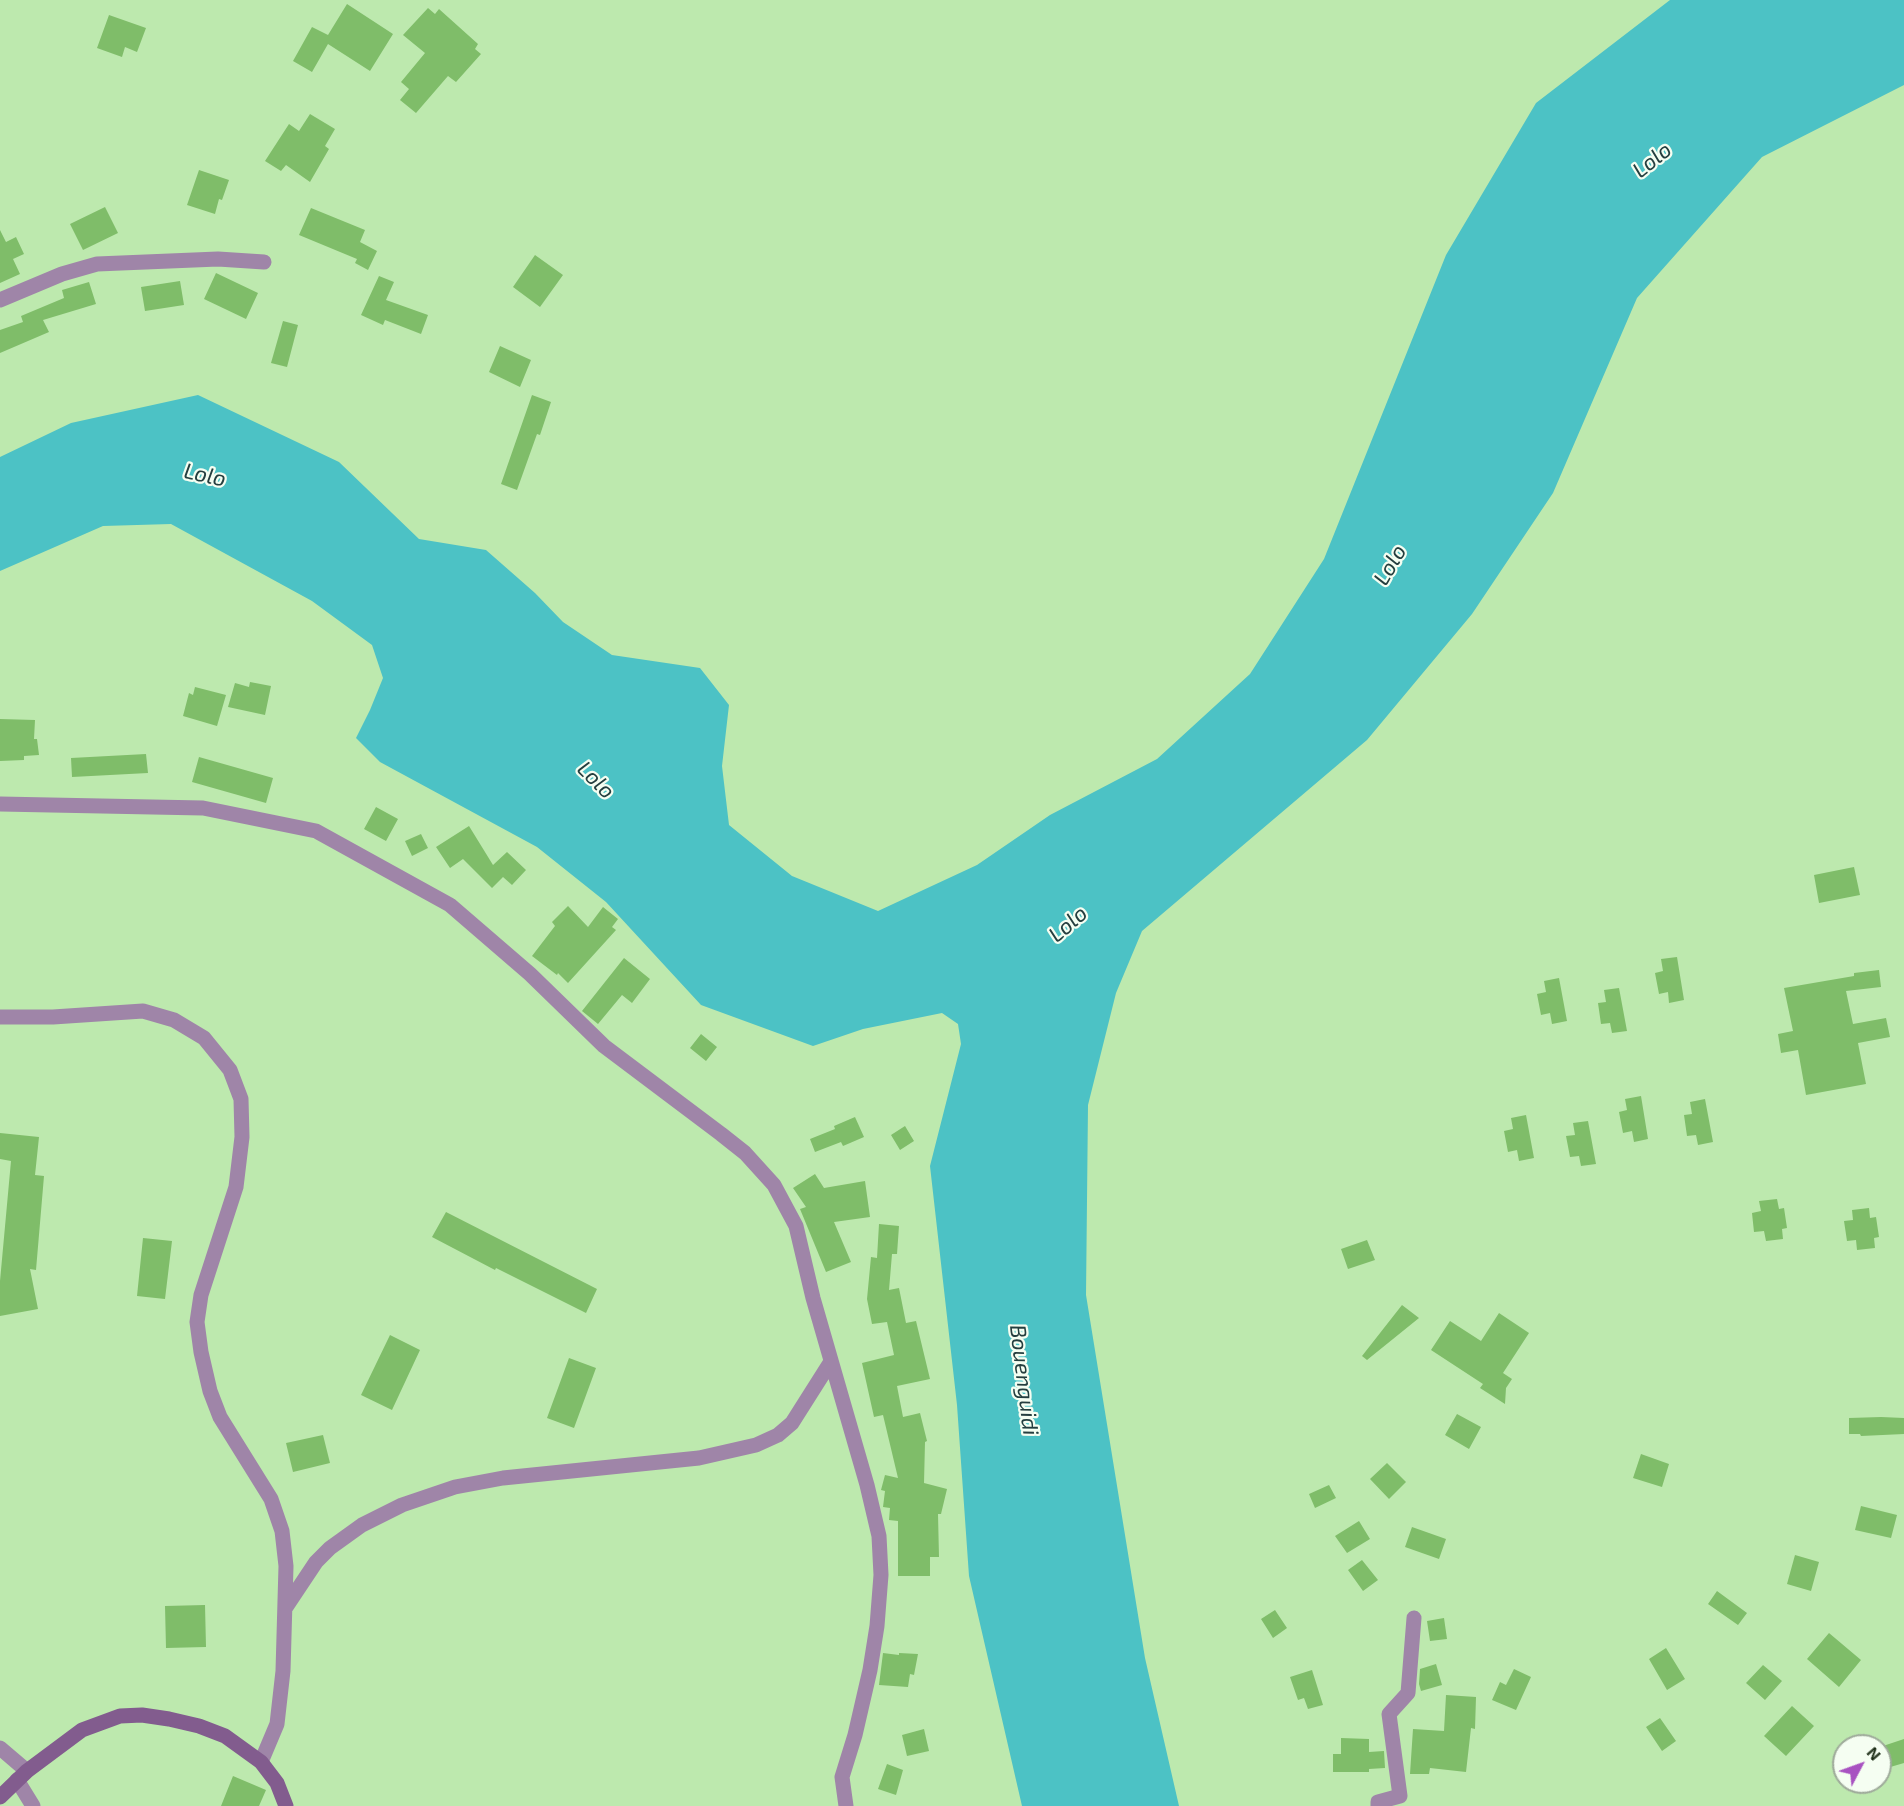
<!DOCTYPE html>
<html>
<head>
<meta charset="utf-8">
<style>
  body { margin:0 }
  #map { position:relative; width:1904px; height:1806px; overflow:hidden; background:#bde9ae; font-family:"Exo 2",sans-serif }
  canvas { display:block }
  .north { position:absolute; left:1832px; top:1734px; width:60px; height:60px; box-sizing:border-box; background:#f5fef2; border:2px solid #9eaa9a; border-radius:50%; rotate:49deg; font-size:16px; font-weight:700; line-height:24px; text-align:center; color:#1c2d16 }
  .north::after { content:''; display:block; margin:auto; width:21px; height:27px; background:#a852c1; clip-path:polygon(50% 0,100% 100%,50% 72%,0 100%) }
</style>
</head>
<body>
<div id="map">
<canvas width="1904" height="1806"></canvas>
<div class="north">N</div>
</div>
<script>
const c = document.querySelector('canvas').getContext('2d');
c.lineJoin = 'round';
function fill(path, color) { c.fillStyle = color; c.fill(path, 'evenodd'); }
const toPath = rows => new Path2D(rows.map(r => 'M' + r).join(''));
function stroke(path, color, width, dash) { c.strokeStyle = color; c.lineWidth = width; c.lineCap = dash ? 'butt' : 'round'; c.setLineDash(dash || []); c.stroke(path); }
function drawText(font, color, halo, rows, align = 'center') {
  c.font = font + ' "Exo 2",sans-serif'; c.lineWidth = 4.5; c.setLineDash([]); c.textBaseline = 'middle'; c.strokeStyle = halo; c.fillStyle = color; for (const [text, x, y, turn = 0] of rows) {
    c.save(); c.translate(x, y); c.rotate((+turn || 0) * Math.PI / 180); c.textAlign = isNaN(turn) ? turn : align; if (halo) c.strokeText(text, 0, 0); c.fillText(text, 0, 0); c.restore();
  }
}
fill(toPath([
  [1670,0,1904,0,1904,85,1762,157,1637,298,1553,493,1472,614,1367,740,1142,931,1116,993,1088,1105,1086,1295,1145,1658,1179,1806,1022,1806,969,1576,957,1405,930,1166,961,1044,958,1024,942,1013,863,1029,813,1046,701,1005,606,902,537,847,380,762,356,738,370,710,383,678,372,645,312,601,171,524,103,526,0,571,0,457,71,423,198,395,339,462,419,539,486,550,535,593,563,622,612,655,700,668,729,705,722,766,729,825,792,876,878,911,977,865,1050,815,1157,759,1250,674,1324,559,1446,255,1536,103]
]), '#4cc2c5');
fill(toPath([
  [347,4,393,34,370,71,328,44,312,72,293,61,312,27,328,35],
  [428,8,435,14,439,9,478,44,475,49,481,54,456,82,448,76,416,113,400,100,409,89,401,82,425,53,403,35],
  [109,15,146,28,137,52,125,47,122,57,97,48],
  [310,114,335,129,325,146,329,149,310,182,286,165,281,171,265,161,289,124,299,131],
  [199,170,229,180,222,200,219,199,215,214,187,205],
  [105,207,118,233,83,250,70,224],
  [311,208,365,230,360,242,377,251,368,270,355,263,357,259,299,235],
  [0,230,6,242,16,237,24,254,13,259,20,274,0,283],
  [535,255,563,275,540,307,513,287],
  [216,273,258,293,246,319,204,299],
  [379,276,394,282,386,300,428,315,421,334,385,320,383,325,361,315],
  [180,281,184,305,145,311,141,287],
  [89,282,96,304,43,320,49,332,0,353,0,330,23,322,21,316,64,298,62,290],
  [283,321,298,325,287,367,271,363],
  [500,346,531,360,520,387,489,372],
  [532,395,551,402,540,435,537,434,517,490,501,484],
  [250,682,271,686,265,715,228,707,235,683,249,687],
  [195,687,226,695,217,726,183,716,189,693,193,695],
  [0,719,35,720,34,739,37,739,39,755,24,756,24,760,0,761],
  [146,754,148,773,72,777,71,758],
  [199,757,273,778,266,803,192,782],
  [376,807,398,819,386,841,364,829],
  [469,826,493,865,507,852,526,870,512,885,503,877,492,888,463,859,450,868,436,847],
  [421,834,428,848,412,856,405,841],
  [1854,867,1860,895,1819,903,1814,875],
  [568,906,588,927,603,907,618,919,612,927,616,930,568,983,558,973,557,975,532,956,555,926,552,922],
  [1677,957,1684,1000,1669,1003,1668,992,1659,994,1655,973,1663,971,1661,959],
  [624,958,650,979,632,1003,622,995,598,1024,582,1011],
  [1879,970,1881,987,1846,991,1853,1024,1886,1018,1890,1037,1858,1043,1866,1084,1806,1095,1798,1050,1781,1053,1778,1034,1793,1031,1784,988,1854,976,1854,973],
  [1559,978,1567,1021,1552,1024,1550,1013,1541,1015,1537,994,1546,992,1544,981],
  [1619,988,1627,1031,1612,1033,1610,1023,1601,1024,1598,1003,1606,1002,1604,990],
  [701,1034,717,1047,706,1061,690,1048],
  [1641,1096,1648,1139,1634,1142,1632,1131,1623,1133,1619,1112,1627,1110,1625,1099],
  [1705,1099,1713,1142,1698,1145,1696,1135,1687,1136,1684,1115,1692,1114,1690,1102],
  [1526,1115,1534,1158,1519,1161,1517,1150,1508,1152,1504,1131,1513,1129,1511,1118],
  [855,1117,864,1137,843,1146,841,1142,815,1152,810,1139,835,1129,834,1126],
  [1588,1121,1596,1164,1581,1166,1579,1156,1570,1157,1566,1136,1575,1135,1573,1123],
  [905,1126,914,1141,900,1150,891,1135],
  [0,1133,39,1137,35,1175,44,1176,36,1270,30,1269,38,1309,0,1316,0,1281,11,1161,0,1159],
  [815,1174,824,1188,865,1181,870,1217,834,1222,851,1262,826,1272,800,1209,806,1207,793,1188],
  [1777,1199,1779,1209,1784,1208,1787,1228,1782,1229,1783,1239,1766,1241,1764,1231,1754,1232,1752,1213,1761,1211,1759,1201],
  [1869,1208,1870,1218,1876,1217,1879,1237,1874,1238,1875,1248,1857,1250,1856,1240,1847,1241,1844,1221,1853,1220,1852,1210],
  [446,1212,597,1289,586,1313,496,1268,495,1270,432,1237],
  [879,1224,899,1226,897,1254,892,1254,889,1290,899,1288,906,1323,916,1321,930,1379,897,1386,903,1417,920,1413,927,1441,925,1442,924,1483,947,1489,941,1514,938,1514,939,1557,930,1557,930,1576,898,1576,898,1521,889,1520,890,1508,883,1507,885,1491,881,1490,885,1475,898,1478,883,1415,874,1417,862,1363,894,1355,887,1322,872,1324,867,1299,871,1257,877,1258],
  [143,1238,172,1241,165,1299,137,1296],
  [1367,1240,1375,1260,1348,1269,1341,1249],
  [1402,1305,1419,1318,1367,1360,1362,1356],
  [1499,1313,1529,1333,1503,1373,1512,1379,1506,1388,1505,1404,1480,1388,1483,1384,1431,1350,1450,1321,1481,1341],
  [390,1335,420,1350,392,1410,361,1395],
  [569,1358,596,1368,574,1428,547,1418],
  [1457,1414,1481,1427,1469,1449,1445,1435],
  [1881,1417,1904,1418,1904,1434,1861,1436,1860,1434,1849,1434,1849,1418],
  [323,1435,330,1463,293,1472,286,1443],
  [1641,1454,1669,1464,1662,1487,1633,1478],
  [1387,1463,1406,1482,1389,1499,1370,1479],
  [1329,1485,1336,1498,1315,1508,1309,1494],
  [1861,1506,1897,1515,1891,1538,1855,1530],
  [1359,1521,1370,1539,1347,1553,1335,1536],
  [1412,1527,1446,1539,1439,1559,1405,1547],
  [1795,1555,1819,1562,1811,1591,1787,1584],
  [1362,1560,1378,1580,1363,1591,1348,1570],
  [1717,1591,1747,1613,1738,1625,1708,1604],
  [205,1605,206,1647,166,1648,165,1606],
  [1275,1610,1287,1628,1273,1638,1261,1619],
  [1444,1618,1447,1639,1430,1641,1427,1621],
  [1829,1633,1861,1660,1839,1687,1807,1659],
  [1666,1648,1685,1679,1667,1690,1649,1659],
  [883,1653,899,1655,899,1653,918,1654,914,1675,910,1674,908,1687,879,1685],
  [1436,1664,1442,1685,1421,1691,1419,1684,1420,1669],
  [1763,1665,1782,1681,1765,1700,1746,1683],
  [1514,1669,1531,1677,1516,1710,1492,1700,1500,1682,1506,1685],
  [1312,1670,1323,1705,1308,1709,1304,1698,1298,1700,1290,1677],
  [1446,1695,1476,1697,1475,1729,1471,1728,1466,1772,1430,1768,1429,1774,1410,1774,1413,1729,1444,1731],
  [1792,1706,1814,1726,1786,1756,1764,1736],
  [1660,1718,1676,1741,1662,1751,1646,1727],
  [924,1729,929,1751,907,1756,902,1735],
  [1341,1738,1369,1739,1369,1752,1384,1751,1385,1768,1369,1769,1369,1772,1333,1772,1333,1754,1341,1754],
  [1904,1739,1904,1763,1880,1770,1880,1747],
  [887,1764,903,1770,896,1795,878,1789],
  [233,1776,266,1790,259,1806,221,1806]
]), '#7fbd69');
stroke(toPath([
  [0,300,62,274,97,264,218,259,264,262],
  [0,804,203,808,316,831,450,905,530,974,604,1046,721,1134,745,1153,774,1185,796,1226,813,1298,867,1485,879,1536,881,1575,877,1626,870,1670,855,1735,842,1777,846,1806],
  [0,1017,53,1017,143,1011,174,1020,204,1038,230,1070,241,1099,242,1137,236,1187,201,1295,197,1322,201,1352,210,1391,220,1417,271,1499,282,1531,286,1566,283,1671,277,1724,261,1762],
  [286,1607,316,1562,330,1548,362,1525,402,1505,455,1487,503,1478,699,1458,756,1445,778,1435,792,1423,830,1363],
  [0,1748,27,1771],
  [17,1780,33,1806],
  [1378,1806,1378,1802,1400,1796,1389,1714,1408,1693,1414,1618]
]), '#9f85a8', 15);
stroke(toPath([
  [0,1797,27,1771,82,1730,120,1716,142,1715,169,1719,199,1726,225,1736,261,1762,277,1783,286,1806]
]), '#825c8e', 15);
drawText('italic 22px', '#243e3f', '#f5fef2', [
  ["Lolo",1652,160,-39],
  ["Lolo",205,475,12],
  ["Lolo",1390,565,-60],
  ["Lolo",596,780,45],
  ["Lolo",1068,924,-41],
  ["Bouenguidi",1024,1380,83]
]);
</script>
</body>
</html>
